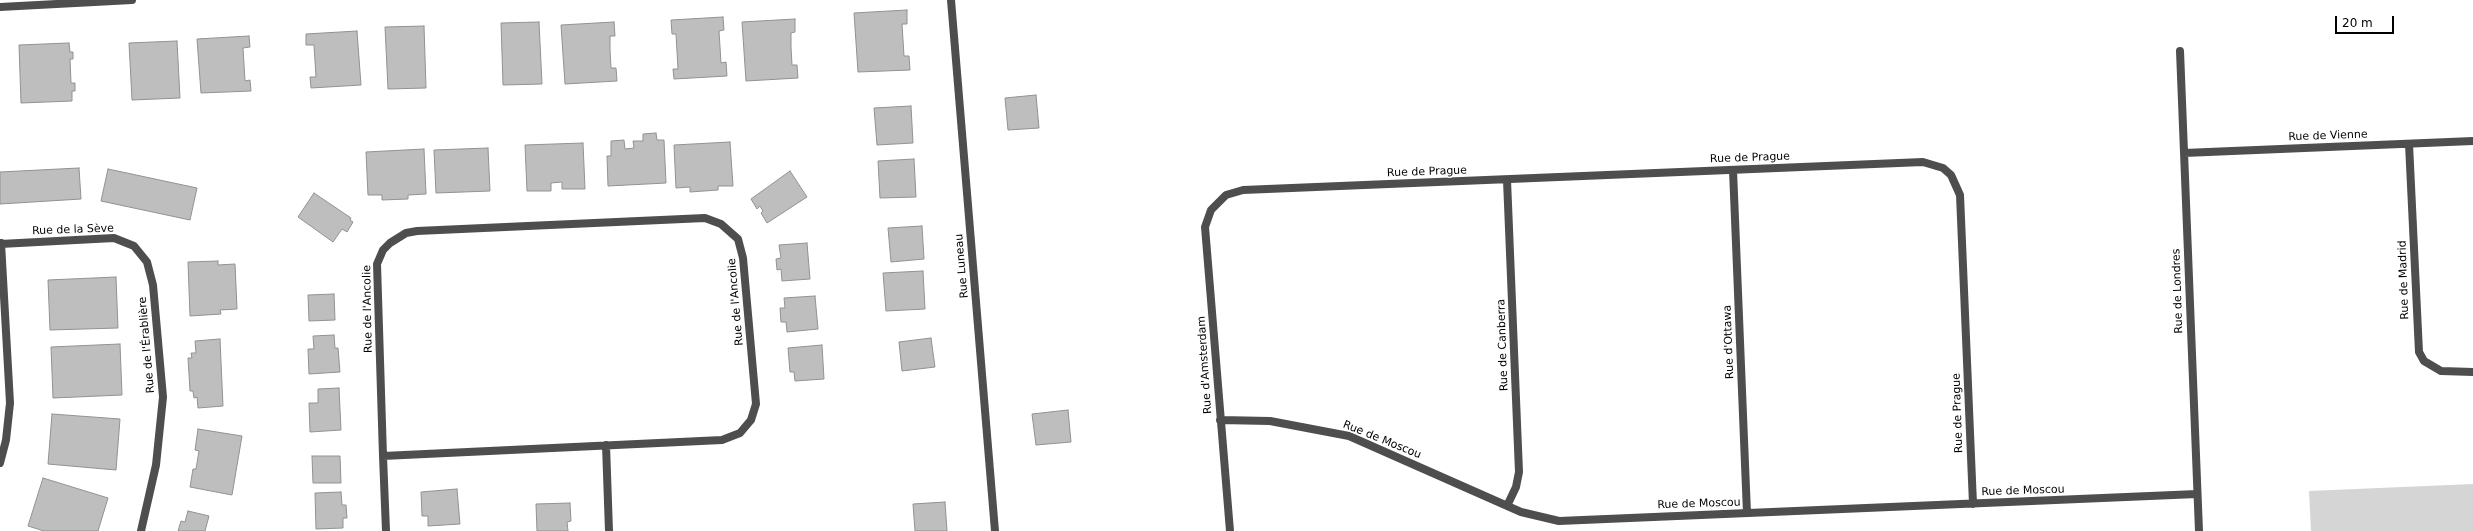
<!DOCTYPE html>
<html>
<head>
<meta charset="utf-8">
<style>
  body { margin:0 }
  #map { position:relative; width:2473px; height:531px; overflow:hidden; background:#fff; font-family:"DejaVu Sans",sans-serif }
  canvas { display:block }
  .scale { position:absolute; left:2335px; top:16px; width:59px; height:18px; box-sizing:border-box; border:2px solid #000; border-top:0; padding-left:5px; font-size:12px; line-height:14px; white-space:nowrap; color:#000; -webkit-text-stroke:3px #fff; paint-order:stroke }
</style>
</head>
<body>
<div id="map">
<canvas width="2473" height="531"></canvas>
<div class="scale">20 m</div>
</div>
<script>
const c = document.querySelector('canvas').getContext('2d');
c.lineJoin = 'round';
function fill(path, color) { c.fillStyle = color; c.fill(path, 'evenodd'); }
const toPath = rows => new Path2D(rows.map(r => 'M' + r).join(''));
function stroke(path, color, width, dash) { c.strokeStyle = color; c.lineWidth = width; c.lineCap = dash ? 'butt' : 'round'; c.setLineDash(dash || []); c.stroke(path); }
function drawText(font, color, halo, rows, align = 'center') {
  c.font = font + ' "DejaVu Sans",sans-serif'; c.lineWidth = 3; c.setLineDash([]); c.textBaseline = 'middle'; c.strokeStyle = halo; c.fillStyle = color; for (const [text, x, y, turn = 0] of rows) {
    c.save(); c.translate(x, y); c.rotate((+turn || 0) * Math.PI / 180); c.textAlign = isNaN(turn) ? turn : align; if (halo) c.strokeText(text, 0, 0); c.fillText(text, 0, 0); c.restore();
  }
}
fill(toPath([
  [2473,484,2473,531,2311,531,2309,491]
]), '#d5d5d5');
const building = toPath([
  [907,10,907,24,902,24,904,56,909,56,910,70,858,72,854,13,907,10],
  [723,17,724,30,719,31,721,63,726,62,727,76,674,79,673,69,678,69,676,34,672,34,671,20,723,17],
  [795,19,795,32,791,33,791,47,792,65,797,65,798,78,746,81,742,22,795,19],
  [539,22,542,84,503,85,501,23,539,22],
  [614,22,615,36,610,36,610,50,611,68,616,68,617,81,565,84,561,25,614,22],
  [424,26,426,88,388,89,385,27,424,26],
  [357,31,361,85,311,88,310,77,316,77,314,45,306,45,306,34,357,31],
  [249,36,250,47,243,48,245,81,250,80,251,91,201,93,197,39,249,36],
  [177,41,180,98,132,100,129,43,177,41],
  [69,43,70,52,73,52,73,59,70,59,71,83,75,83,75,91,72,91,72,101,21,103,19,45,69,43],
  [1036,95,1039,128,1008,130,1005,98,1036,95],
  [911,106,913,143,877,145,874,108,911,106],
  [656,133,657,140,664,140,666,183,608,186,607,156,611,156,611,141,624,140,625,149,634,148,633,141,643,141,643,134,656,133],
  [730,142,733,186,718,186,718,190,690,192,690,187,676,188,674,145,730,142],
  [583,143,585,189,562,189,562,182,551,183,551,191,527,191,525,145,583,143],
  [488,148,490,191,436,193,434,150,488,148],
  [424,149,426,194,408,195,408,199,382,200,382,195,368,195,366,152,424,149],
  [914,159,916,197,880,198,878,161,914,159],
  [79,168,81,199,0,204,0,172,79,168],
  [108,169,197,188,190,220,101,201,108,169],
  [790,171,807,197,767,223,761,213,763,211,760,206,757,209,751,199,790,171],
  [314,193,351,218,350,220,353,222,347,232,342,229,333,242,298,217,314,193],
  [922,226,924,259,891,262,888,228,922,226],
  [807,243,810,279,782,281,781,269,777,270,776,259,781,258,779,245,807,243],
  [218,261,218,265,235,264,237,309,220,310,221,314,190,316,188,262,218,261],
  [923,271,925,309,886,311,883,273,923,271],
  [116,277,118,328,50,330,48,280,116,277],
  [334,294,335,320,309,321,308,295,334,294],
  [815,296,818,329,787,332,786,322,781,322,780,308,785,308,784,298,815,296],
  [334,335,335,348,338,348,340,372,309,374,308,349,314,349,313,336,334,335],
  [931,338,935,367,902,371,899,342,931,338],
  [220,339,223,406,198,408,197,397,194,398,193,391,190,391,188,358,192,358,191,353,196,353,195,341,220,339],
  [120,344,122,395,53,398,51,347,120,344],
  [822,345,824,379,795,381,794,372,790,372,788,348,822,345],
  [339,388,341,430,310,432,309,403,318,403,318,389,339,388],
  [1068,410,1071,442,1036,445,1032,414,1068,410],
  [52,414,120,419,116,470,48,464,52,414],
  [198,429,242,436,232,495,190,487,193,469,196,469,199,451,195,450,198,429],
  [312,456,340,456,341,483,313,483,312,456],
  [43,478,108,498,98,531,44,531,28,526,43,478],
  [457,489,460,524,428,526,428,516,422,516,421,492,457,489],
  [341,492,342,505,346,505,347,518,343,518,343,528,316,529,315,493,341,492],
  [945,502,947,531,915,531,913,504,945,502],
  [570,503,571,521,567,522,568,531,537,531,536,504,570,503],
  [188,511,209,516,205,531,178,531,181,521,185,522,188,511]
]);
fill(building, '#bebebe');
stroke(building, '#929292', 1);
stroke(toPath([
  [951,0,995,531],
  [0,7,132,0],
  [2180,51,2199,531],
  [2409,144,2419,352,2424,361,2441,371,2473,372],
  [2184,153,2473,141],
  [1733,170,1747,513],
  [1507,180,1519,472,1516,487,1507,506],
  [0,244,114,238,134,246,147,262,153,285,163,397,156,465,141,531],
  [1220,420,1270,421,1349,436,1521,512,1559,521,2197,494],
  [606,445,609,531],
  [383,456,722,440,740,433,751,420,756,404,743,258,738,239,721,224,705,218,417,231,406,233,390,243,383,250,377,264,383,456,386,531],
  [0,463,6,440,10,403,1,243],
  [1230,531,1205,227,1211,210,1226,195,1243,190,1923,162,1943,168,1951,175,1960,195,1973,504]
]), '#4e4e4e', 8);
drawText('11px', '#000', '#fff', [
  ["Rue de Vienne",2328,136,-2],
  ["Rue de Prague",1750,158,-2],
  ["Rue de Prague",1427,172,-2],
  ["Rue de la Sève",73,230,-2],
  ["Rue Luneau",962,266,-95],
  ["Rue de Madrid",2404,280,-92],
  ["Rue de Londres",2178,291,-92],
  ["Rue de l'Ancolie",736,302,-95],
  ["Rue de l'Ancolie",368,309,-91],
  ["Rue d'Ottawa",1729,342,-92],
  ["Rue de l'Érablière",147,345,-95],
  ["Rue de Canberra",1503,345,-92],
  ["Rue d'Amsterdam",1205,365,-94],
  ["Rue de Prague",1958,413,-92],
  ["Rue de Moscou",1382,440,22],
  ["Rue de Moscou",2023,491,-2],
  ["Rue de Moscou",1699,504,-2]
]);
</script>
</body>
</html>
